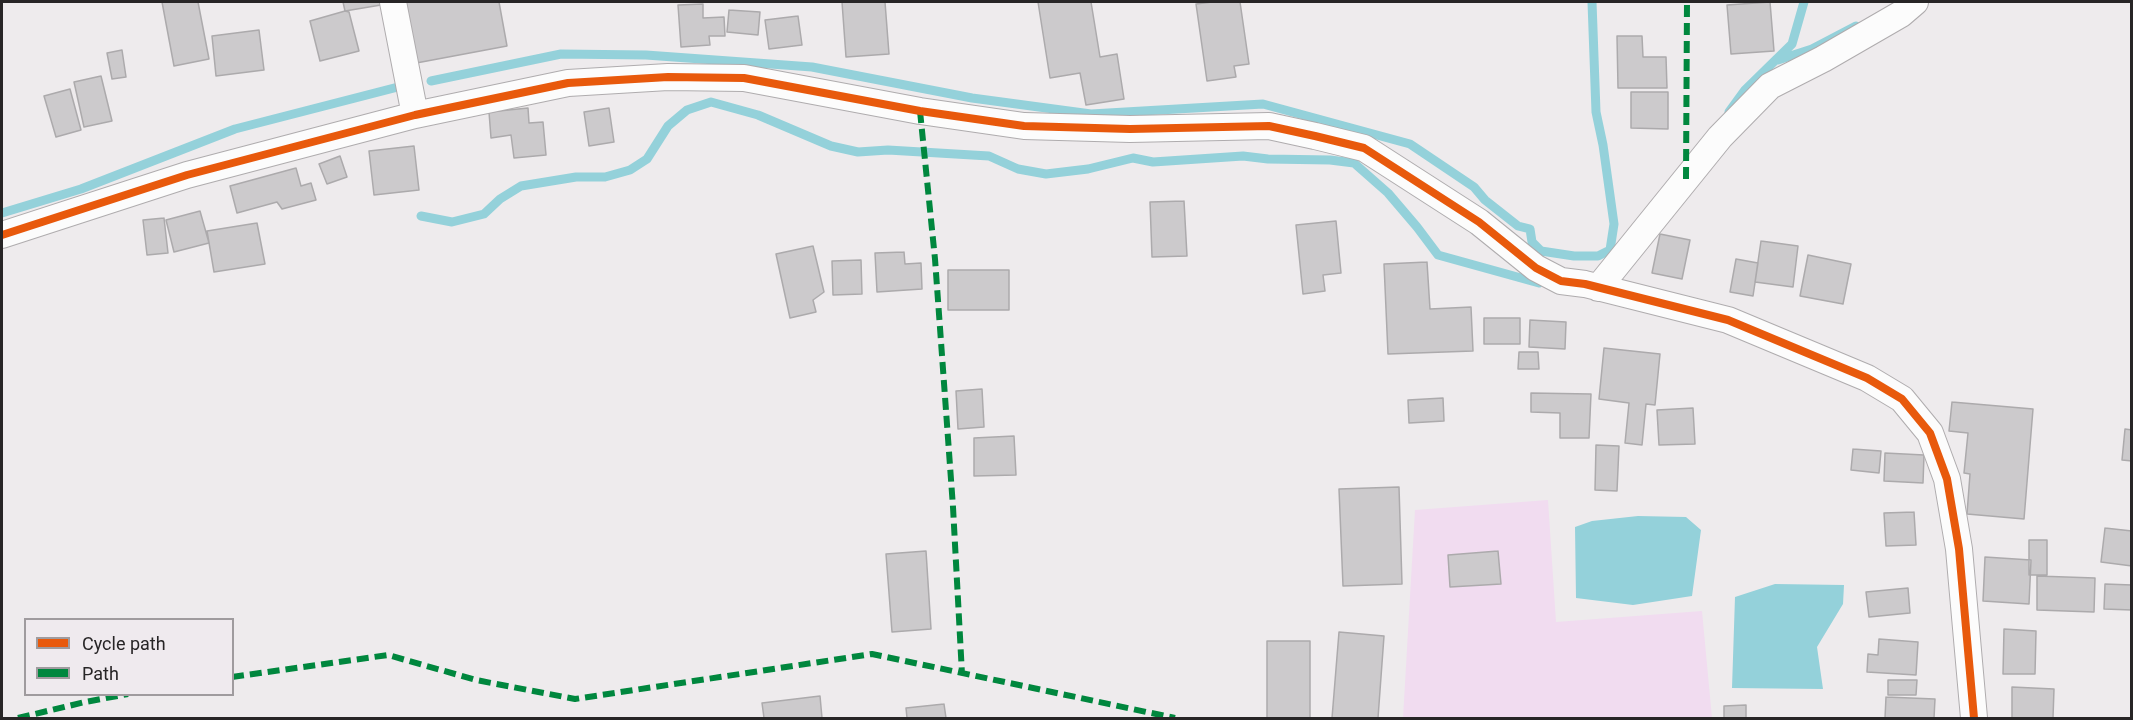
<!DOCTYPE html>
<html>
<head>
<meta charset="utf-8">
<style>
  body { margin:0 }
  #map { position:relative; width:2133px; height:720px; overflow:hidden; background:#eeebed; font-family:Roboto,sans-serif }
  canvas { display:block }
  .frame { position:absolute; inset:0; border:3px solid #272526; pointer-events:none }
  .legend { position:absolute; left:24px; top:618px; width:210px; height:78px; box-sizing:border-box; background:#efeaee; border:2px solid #9f9b9e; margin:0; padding:8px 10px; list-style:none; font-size:18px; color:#272526 }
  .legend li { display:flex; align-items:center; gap:12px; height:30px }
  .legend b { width:30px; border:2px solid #9f9b9e }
</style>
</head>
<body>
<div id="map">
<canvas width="2133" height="720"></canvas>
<div class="frame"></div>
<ul class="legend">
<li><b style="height:8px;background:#e8590c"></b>Cycle path</li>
<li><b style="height:8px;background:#00873e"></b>Path</li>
</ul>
</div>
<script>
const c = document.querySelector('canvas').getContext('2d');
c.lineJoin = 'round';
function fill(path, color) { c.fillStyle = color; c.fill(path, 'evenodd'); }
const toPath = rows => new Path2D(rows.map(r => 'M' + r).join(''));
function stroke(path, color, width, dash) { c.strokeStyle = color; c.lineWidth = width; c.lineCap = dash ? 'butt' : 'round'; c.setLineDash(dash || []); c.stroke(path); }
fill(toPath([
  [1548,500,1556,622,1702,611,1712,718,1403,718,1415,510]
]), '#f1dcf0');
fill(toPath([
  [1638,516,1686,517,1701,530,1692,596,1633,605,1576,598,1575,527,1592,521],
  [1775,584,1844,585,1843,604,1817,647,1823,689,1732,688,1735,597]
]), '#94d1da');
stroke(toPath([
  [1778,60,1812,49,1856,26],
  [431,81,561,54,646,55,812,67,972,98,1091,114,1263,104,1410,144,1474,187,1485,200,1518,226,1530,229,1532,242,1541,251,1574,256,1598,256,1610,250,1614,224,1603,145,1596,112,1592,2],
  [1729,112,1745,90,1792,44,1804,2],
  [2,213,81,189,235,129,398,87],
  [421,216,452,222,484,214,500,199,521,186,576,177,605,177,630,170,647,159,668,126,687,110,711,102,758,115,831,146,858,152,888,150,989,156,1018,169,1046,174,1088,169,1133,158,1153,162,1243,156,1268,159,1330,160,1354,163,1388,193,1417,227,1438,255,1539,283]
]), '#94d1da', 9);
const building = toPath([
  [162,2,198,2,209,59,174,66,162,2],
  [343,2,386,2,387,4,345,11,343,2],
  [400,2,499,2,507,46,411,64,400,2],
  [842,2,885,2,889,54,846,57,842,2],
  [1038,2,1091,2,1100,57,1117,54,1124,99,1086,105,1080,73,1050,78,1038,2],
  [1212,2,1240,2,1249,64,1234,66,1236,77,1207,81,1196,4,1212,2],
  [1770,2,1774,51,1731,54,1727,5,1770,2],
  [703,4,703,18,724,17,725,36,709,36,710,45,681,47,678,5,703,4],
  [729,10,760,12,758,35,727,32,729,10],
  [345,11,349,12,359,51,320,61,310,21,345,11],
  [798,16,802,45,769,49,765,20,798,16],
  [259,30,264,70,216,76,212,36,259,30],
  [1617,36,1642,36,1643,57,1666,57,1667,88,1618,88,1617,36],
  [122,50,126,77,112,79,107,53,122,50],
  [101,76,112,121,84,127,74,82,101,76],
  [70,89,81,130,56,137,44,96,70,89],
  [1631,92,1668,92,1668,129,1631,128,1631,92],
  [528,108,529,123,543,122,546,155,514,158,511,135,491,138,489,112,528,108],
  [609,108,614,142,589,146,584,112,609,108],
  [414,146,419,190,374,195,369,151,414,146],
  [340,156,347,177,327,184,319,164,340,156],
  [296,168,301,186,311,183,316,200,282,209,277,202,237,213,230,186,296,168],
  [1184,201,1187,256,1152,257,1150,202,1184,201],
  [200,211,209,243,174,252,166,220,200,211],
  [164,218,168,253,147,255,143,220,164,218],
  [1336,221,1341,273,1323,275,1325,291,1303,294,1296,225,1336,221],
  [257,223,265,264,214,272,207,231,257,223],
  [1660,234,1690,240,1682,279,1652,273,1660,234],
  [1761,241,1798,246,1793,287,1755,282,1761,241],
  [813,246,824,292,813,300,816,312,790,318,776,254,813,246],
  [904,252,905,264,921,263,922,289,877,292,875,253,904,252],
  [1808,255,1851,264,1843,304,1800,296,1808,255],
  [1736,259,1758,263,1753,296,1730,292,1736,259],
  [861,260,862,294,833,295,832,261,861,260],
  [1427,262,1430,309,1471,307,1473,351,1388,354,1384,264,1427,262],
  [948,270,1009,270,1009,310,948,310,948,270],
  [1484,318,1520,318,1520,344,1484,344,1484,318],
  [1530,320,1566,322,1565,349,1529,347,1530,320],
  [1604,348,1660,354,1655,405,1646,404,1642,445,1625,443,1629,403,1599,399,1604,348],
  [1519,352,1538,352,1539,369,1518,369,1519,352],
  [982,389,984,427,958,429,956,391,982,389],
  [1531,393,1591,394,1589,438,1560,438,1560,413,1531,412,1531,393],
  [1443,398,1444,421,1409,423,1408,400,1443,398],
  [1952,402,2033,409,2024,519,1967,514,1970,474,1964,473,1968,433,1949,431,1952,402],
  [1693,408,1695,444,1659,445,1657,410,1693,408],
  [2125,429,2132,430,2132,461,2122,460,2125,429],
  [1014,436,1016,475,974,476,974,438,1014,436],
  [1596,445,1619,446,1617,491,1595,490,1596,445],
  [1853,449,1881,451,1879,473,1851,470,1853,449],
  [1885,453,1924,455,1923,483,1884,481,1885,453],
  [1399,487,1402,584,1343,586,1339,489,1399,487],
  [1914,512,1916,545,1886,546,1884,513,1914,512],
  [2105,528,2132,531,2132,566,2101,562,2105,528],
  [2029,540,2047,540,2047,575,2029,575,2029,540],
  [926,551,931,629,892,632,886,554,926,551],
  [1498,551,1501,584,1450,587,1448,555,1498,551],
  [1985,557,2031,560,2029,604,1983,601,1985,557],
  [2037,576,2095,578,2094,612,2037,610,2037,576],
  [2105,584,2132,585,2132,610,2104,609,2105,584],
  [1908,588,1910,613,1869,617,1866,592,1908,588],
  [2004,629,2036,631,2035,674,2003,674,2004,629],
  [1339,632,1384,636,1378,718,1332,718,1339,632],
  [1879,639,1918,642,1916,675,1867,672,1868,654,1878,655,1879,639],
  [1267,641,1310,641,1310,718,1267,718,1267,641],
  [1888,680,1917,680,1916,695,1888,695,1888,680],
  [2012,687,2054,689,2053,718,2012,718,2012,687],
  [820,696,822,718,764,718,762,703,820,696],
  [1886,697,1935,699,1934,718,1885,718,1886,697],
  [944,704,946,718,907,718,906,708,944,704],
  [1746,705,1746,718,1724,718,1724,706,1746,705]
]);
fill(building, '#cccacc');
stroke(building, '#acaaac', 1.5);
const minor = toPath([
  [393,2,415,115],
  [2,235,187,175,415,115,568,83,668,77,744,78,920,111,1024,126,1130,129,1269,126,1315,136,1364,148,1479,222,1536,268,1561,281,1585,284,1728,320,1867,378,1902,399,1930,433,1947,479,1959,549,1974,718],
  [1598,288,1720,137,1770,86,1823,59,1901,14,1915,2]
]);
stroke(minor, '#afacae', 28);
stroke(minor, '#fcfcfc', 26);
stroke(toPath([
  [920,111,935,259,953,507,962,674],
  [1686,179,1687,2],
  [232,677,388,655,476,680,575,699,872,654,1175,718],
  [18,718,85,702,128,694]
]), '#00873e', 6, [12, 6]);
stroke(toPath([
  [2,235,187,175,415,115,568,83,668,77,744,78,920,111,1024,126,1130,129,1269,126,1315,136,1364,148,1479,222,1536,268,1561,281,1585,284,1728,320,1867,378,1902,399,1930,433,1947,479,1959,549,1974,718]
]), '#e8590c', 8);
</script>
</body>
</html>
